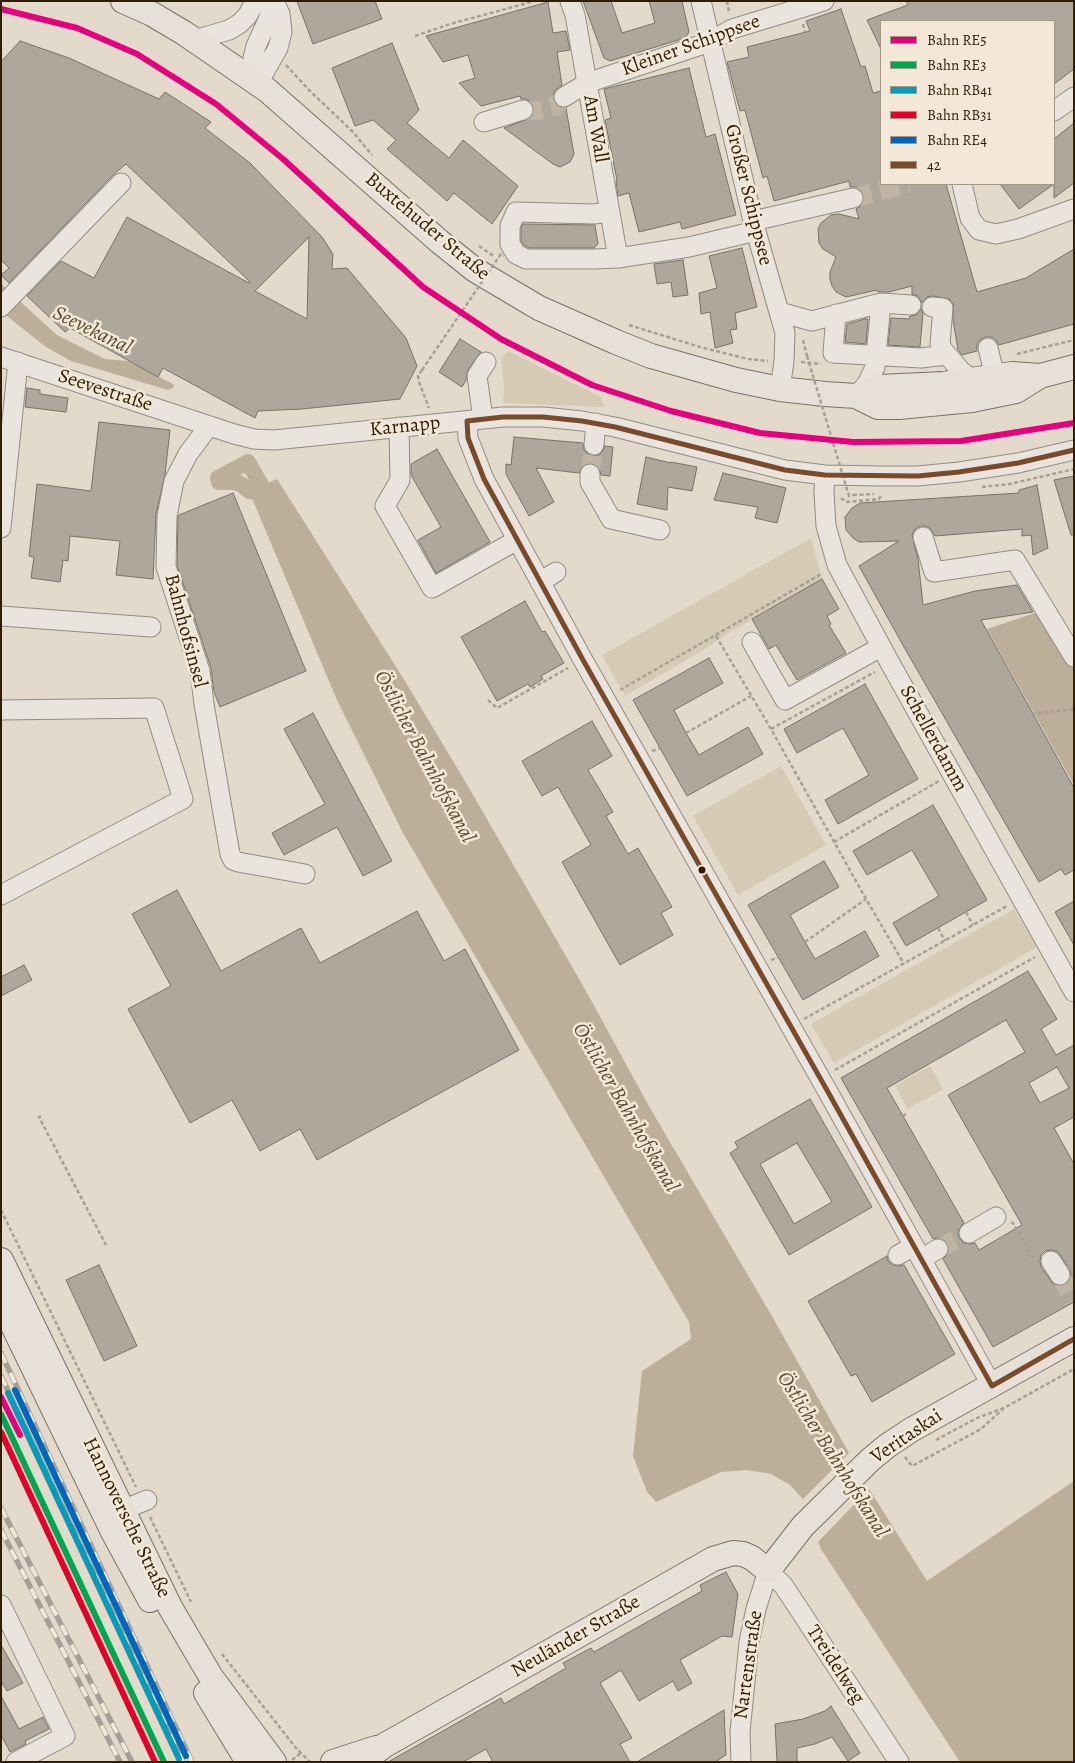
<!DOCTYPE html>
<html>
<head>
<meta charset="utf-8">
<style>
  body { margin:0 }
  #map { position:relative; width:1075px; height:1763px; overflow:hidden; background:#e3dacc; font-family:Alegreya,serif }
  canvas { display:block }
  .frame { position:absolute; inset:0; border:2px solid #2e1e05; pointer-events:none }
  .legend { position:absolute; left:880px; top:20px; width:175px; height:165px; box-sizing:border-box; background:#f3e8d8; border:1px solid #a49784; margin:0; padding:6px 9px; list-style:none; font-size:15px; color:#2e1e05 }
  .legend li { display:flex; align-items:center; gap:10px; height:25px }
  .legend b { width:25px; border:1px solid #a49784 }
</style>
</head>
<body>
<div id="map">
<canvas width="1075" height="1763"></canvas>
<div class="frame"></div>
<ul class="legend">
<li><b style="height:6px;background:#e5007d"></b>Bahn RE5</li>
<li><b style="height:6px;background:#00a651"></b>Bahn RE3</li>
<li><b style="height:6px;background:#059bba"></b>Bahn RB41</li>
<li><b style="height:6px;background:#e4002b"></b>Bahn RB31</li>
<li><b style="height:6px;background:#0065bd"></b>Bahn RE4</li>
<li><b style="height:6px;background:#7a4b2a"></b>42</li>
</ul>
</div>
<script>
const c = document.querySelector('canvas').getContext('2d');
c.lineJoin = 'round';
function fill(path, color) { c.fillStyle = color; c.fill(path, 'evenodd'); }
const toPath = rows => new Path2D(rows.map(r => 'M' + r).join(''));
function stroke(path, color, width, dash) { c.strokeStyle = color; c.lineWidth = width; c.lineCap = dash ? 'butt' : 'round'; c.setLineDash(dash || []); c.stroke(path); }
function drawText(font, color, halo, rows, align = 'center') {
  c.font = font + ' Alegreya,serif'; c.lineWidth = 5; c.setLineDash([]); c.textBaseline = 'middle'; c.strokeStyle = halo; c.fillStyle = color; for (const [text, x, y, turn = 0] of rows) {
    c.save(); c.translate(x, y); c.rotate((+turn || 0) * Math.PI / 180); c.textAlign = isNaN(turn) ? turn : align; if (halo) c.strokeText(text, 0, 0); c.fillText(text, 0, 0); c.restore();
  }
}
fill(toPath([
  [508,351,601,397,604,407,503,403,504,388,501,358],
  [811,538,822,579,725,635,710,646,625,696,602,655],
  [781,766,826,845,738,895,693,816],
  [1014,909,1037,947,834,1063,811,1024],
  [930,1066,943,1089,908,1109,895,1086]
]), '#d6cab5');
fill(toPath([
  [1,284,57,335,105,359,128,361,173,384,174,387,168,390,71,361,46,347,8,317,1,310],
  [277,479,405,681,465,781,586,991,650,1108,773,1318,871,1492,927,1581,1074,1481,1074,1762,960,1762,821,1549,802,1498,790,1485,771,1474,747,1470,721,1472,656,1502,647,1492,633,1456,642,1371,691,1339,689,1322,403,833,337,700,249,491],
  [1041,611,1074,668,1074,785,987,629]
]), '#bcae98');
fill(toPath([
  [851,1451,871,1487,817,1543,801,1501]
]), '#e3dacc');
stroke(toPath([
  [266,494,249,491,242,485,236,482,219,482,218,478,248,462,261,485,271,504]
]), '#bcae98', 16);
const building = toPath([
  [297,1,375,1,382,19,313,44,297,1],
  [583,1,611,1,622,33,655,23,649,1,682,1,689,32,685,38,610,61,604,58,583,1],
  [906,1,1074,1,1074,69,1054,84,1054,21,881,21,881,49,867,20,908,5,906,1],
  [548,2,553,33,566,31,570,50,557,52,562,85,554,91,553,98,554,102,558,107,566,108,574,154,570,162,560,167,553,164,504,128,531,118,534,112,534,107,531,102,526,99,521,99,520,96,481,106,459,83,475,78,468,55,443,62,426,36,548,2],
  [841,9,861,67,865,66,873,93,881,91,881,184,946,184,977,292,1026,278,1074,249,1074,324,999,345,996,340,992,337,985,337,980,340,977,344,977,351,962,355,958,350,953,320,953,304,949,299,933,296,927,297,922,303,918,296,912,294,912,286,889,292,878,292,877,290,846,297,836,292,832,286,830,279,830,272,836,257,823,249,819,243,818,229,821,223,831,215,839,214,859,219,856,209,861,206,864,202,864,195,861,190,857,187,850,187,849,181,774,201,767,176,763,178,745,110,740,111,727,62,749,57,747,47,810,31,806,21,841,9],
  [20,41,69,58,159,99,165,92,211,122,205,128,250,163,322,237,333,254,332,269,347,268,406,338,417,366,400,399,302,409,258,411,255,418,163,368,158,377,70,328,65,332,27,296,61,261,94,278,127,217,249,283,250,282,126,164,113,175,9,283,1,275,9,268,1,260,1,62,20,41],
  [309,237,307,319,255,291,309,237],
  [392,43,419,110,407,123,449,158,463,140,518,186,492,224,454,193,447,201,387,149,396,140,373,120,355,126,332,68,392,43],
  [689,68,706,137,715,134,736,215,682,229,680,222,639,232,629,193,618,196,616,181,617,180,605,120,611,118,604,89,689,68],
  [1074,123,1074,183,1054,198,1054,184,1019,209,1000,184,1054,184,1054,139,1074,123],
  [523,224,595,225,598,244,594,248,529,248,524,245,521,241,521,228,523,224],
  [742,248,757,307,735,313,737,329,730,330,733,343,715,348,710,312,701,314,699,293,717,288,709,256,742,248],
  [683,260,688,295,673,297,671,282,657,284,654,264,683,260],
  [921,309,923,313,920,347,888,345,891,318,909,319,910,316,916,315,921,309],
  [865,319,868,319,866,344,845,342,847,324,865,319],
  [460,339,481,352,468,370,466,380,462,387,439,372,460,339],
  [27,388,40,390,40,394,68,398,66,412,25,407,27,388],
  [99,422,170,430,165,475,156,514,153,579,116,575,120,541,70,536,68,561,63,560,60,582,31,578,34,557,29,556,37,484,91,491,99,422],
  [514,437,583,443,584,450,588,454,592,456,599,455,603,451,605,446,613,447,610,476,601,475,599,468,596,465,590,463,584,465,579,473,536,468,554,502,529,516,506,474,506,464,511,465,514,437],
  [437,449,490,542,436,573,418,540,441,527,411,475,411,464,437,449],
  [646,457,671,463,671,462,697,467,692,491,668,487,667,510,637,504,646,457],
  [723,473,786,488,777,523,755,518,758,507,714,500,723,473],
  [1074,476,1074,535,1071,535,1054,480,1074,476],
  [1037,485,1048,548,1033,555,1031,535,1022,536,1022,529,935,536,930,528,925,526,920,526,915,529,912,535,918,559,923,605,975,591,1017,585,1033,612,981,620,1074,788,1074,870,1065,875,1061,869,1039,882,904,647,859,566,899,541,859,542,853,538,846,530,845,517,852,508,860,503,1019,493,1019,490,1037,485],
  [233,493,306,671,220,707,214,692,211,668,177,565,178,517,179,515,233,493],
  [822,579,839,609,827,616,831,624,829,625,846,653,797,680,776,645,769,649,752,619,822,579],
  [525,601,542,632,545,631,564,663,541,676,543,679,530,687,528,684,497,701,461,637,525,601],
  [709,658,723,683,674,710,686,733,699,755,748,727,763,754,687,796,633,700,709,658],
  [865,684,918,779,838,824,825,800,869,775,843,728,797,753,784,729,865,684],
  [313,713,392,861,363,876,337,827,284,855,272,833,325,804,284,729,313,713],
  [592,721,612,756,588,770,613,812,606,816,628,854,638,848,672,907,661,913,673,935,620,965,562,862,591,845,558,787,542,796,522,761,592,721],
  [933,805,987,900,906,946,893,923,939,896,912,850,867,875,853,851,933,805],
  [824,861,839,887,790,915,805,942,815,959,865,931,879,956,803,1000,748,905,824,861],
  [177,890,221,971,301,928,320,963,417,911,444,961,465,949,519,1050,317,1160,300,1129,260,1151,232,1100,190,1123,128,1009,171,986,132,914,177,890],
  [1074,901,1074,945,1055,912,1074,901],
  [24,965,32,980,1,996,1,977,24,965],
  [1028,971,1057,1019,1041,1029,1056,1055,1074,1045,1074,1117,1054,1128,1074,1164,1074,1302,993,1347,943,1259,948,1254,949,1248,948,1244,943,1239,937,1238,933,1239,841,1078,1028,971],
  [1006,1020,1025,1052,948,1095,1022,1225,979,1250,975,1243,970,1244,964,1243,959,1238,958,1233,959,1228,964,1223,887,1088,1006,1020],
  [1057,1067,1069,1088,1040,1103,1029,1083,1057,1067],
  [1051,1250,1057,1251,1060,1255,1070,1269,1071,1275,1070,1280,1066,1285,1060,1286,1054,1285,1041,1267,1040,1261,1041,1255,1045,1251,1051,1250],
  [810,1099,872,1207,789,1255,730,1153,738,1148,735,1142,810,1099],
  [797,1143,832,1202,794,1224,760,1164,797,1143],
  [887,1256,888,1261,893,1265,898,1266,904,1265,955,1354,872,1402,856,1374,851,1376,808,1301,887,1256],
  [99,1265,137,1346,104,1361,66,1280,99,1265],
  [726,1572,738,1594,732,1637,722,1636,680,1660,692,1683,678,1691,673,1681,639,1701,621,1670,600,1683,632,1738,620,1744,630,1762,493,1762,486,1749,463,1762,388,1762,501,1698,504,1704,566,1668,563,1663,591,1648,594,1652,702,1591,700,1585,726,1572],
  [1,1645,23,1683,7,1691,1,1681,1,1645],
  [1,1696,19,1729,43,1717,49,1729,25,1741,26,1744,10,1752,1,1735,1,1696],
  [831,1706,860,1753,848,1761,832,1737,815,1744,797,1748,797,1762,777,1762,775,1724,803,1719,825,1711,831,1706],
  [724,1710,726,1755,715,1762,637,1762,724,1710]
]);
fill(building, '#afa79c');
stroke(building, '#787166', 1);
stroke(toPath([
  [523,110,535,111,556,106,564,97],
  [853,198,909,184],
  [590,474,594,445],
  [938,1249,969,1233],
  [1060,1275,1074,1301]
]), '#bfb4a4', 19, [19, 9]);
const minor = toPath([
  [570,1,575,15,618,258],
  [701,1,753,221,785,333,784,361,780,389],
  [194,40,229,30,239,24,248,15,255,1],
  [258,83,278,48,282,32,280,14,274,1],
  [258,83,253,72,253,58,256,46,268,20,271,9,270,1],
  [564,97,587,83,710,42,732,29,824,1],
  [1054,111,1074,97],
  [484,122,523,110],
  [962,184,970,218,979,230,996,234,1018,229,1074,209],
  [610,212,594,214,516,212,510,226,510,244,516,254,526,259,594,259,618,258,689,247,756,231],
  [753,221,853,198],
  [1,307,121,183],
  [932,307,943,308,940,344,943,350,961,371,974,381],
  [779,312,812,321,881,303,911,305],
  [836,314,833,353,921,358,946,355],
  [988,348,995,377],
  [1,357,234,434,254,439,274,440,503,417,543,417,582,421,615,427,785,470,825,475,880,476,918,476,959,472,1018,463,1074,450],
  [856,396,867,384,875,367,881,303],
  [483,419,477,376,486,362],
  [467,421,468,438,484,479,583,660,828,1092,992,1386],
  [209,426,188,454,174,481,167,516,166,567,200,671,204,704,230,854,233,860,238,862,305,874],
  [399,427,400,480,385,506,432,588,517,540],
  [594,445,596,423],
  [590,474,590,482,611,519,660,530],
  [825,475,824,492,826,526,837,565,890,663,1074,992],
  [1,528,18,362],
  [923,537,934,572,1015,560,1074,657],
  [540,582,556,572],
  [1,616,151,627],
  [752,642,785,700,881,647],
  [1,710,154,708,183,799,1,895],
  [969,1233,996,1217],
  [898,1255,914,1246],
  [921,1259,938,1249],
  [1051,1261,1060,1275],
  [123,1510,147,1500],
  [1,1605,65,1736,16,1762],
  [741,1762,740,1732,749,1642,756,1609,768,1571,783,1585,795,1603,899,1762]
]);
const major = toPath([
  [123,1,152,14,184,33,267,90,440,242,475,270,539,308,616,342,651,356,736,380,780,389,825,394,856,396,879,387,943,384,1012,374,1040,376],
  [856,396,878,407,899,407,972,400,1016,391,1040,376,1074,367],
  [1,1260,170,1607,211,1677,274,1762],
  [1,1301,113,1532,150,1600],
  [206,1693,248,1762],
  [333,1762,376,1748],
  [362,1762,385,1745,713,1559,733,1553,743,1554,752,1558,768,1571,803,1526,870,1460,887,1446,911,1430,1074,1339]
]);
stroke(minor, '#928b80', 21);
stroke(major, '#787166', 26);
stroke(toPath([
  [727,1,729,12],
  [803,24,805,32],
  [415,36,450,24,535,1],
  [286,65,309,90,353,132,372,155],
  [479,246,495,257],
  [629,325,700,347,748,359,768,361],
  [803,340,807,356],
  [1017,354,1074,340],
  [801,362,821,364],
  [422,370,418,376,419,382,429,408],
  [982,487,1010,484,1074,469],
  [853,495,874,494],
  [841,498,846,502,879,499,882,494],
  [716,636,771,729,866,899,904,964],
  [620,690,823,573],
  [488,700,497,708,568,668],
  [1031,714,1074,709],
  [771,729,875,672],
  [686,733,751,696],
  [652,751,660,748],
  [834,842,939,781],
  [966,912,973,925],
  [938,928,945,941],
  [805,942,866,899],
  [771,960,779,957],
  [804,1019,1007,906],
  [835,1070,1035,957],
  [41,1116,39,1117,106,1245],
  [903,1116,906,1114],
  [1,1210,136,1487],
  [1011,1222,1013,1223,1033,1259],
  [936,1440,977,1418,1004,1408,1074,1369],
  [905,1457,912,1466,981,1429,1003,1409],
  [150,1517,191,1602],
  [222,1654,296,1748,310,1762],
  [292,1760,301,1753]
]), '#a59f97', 2.5, [4, 2.5]);
stroke(minor, '#e9e4de', 19);
stroke(major, '#e6e0d8', 24);
const rail = toPath([
  [1,1353,192,1762],
  [1,1376,183,1762],
  [1,1508,132,1762],
  [1,1530,120,1762]
]);
stroke(rail, '#a59f97', 5.5);
stroke(rail, '#f3e8d8', 4, [11]);
stroke(toPath([
  [807,356,849,496,853,495],
  [422,370,501,254,504,256]
]), '#a59f97', 2.5, [4, 2.5]);
stroke(toPath([
  [467,421,468,438,484,479,583,660,828,1092,992,1386],
  [467,421,503,417,543,417,582,421,615,427,785,470,825,475,918,476,959,472,1018,463,1074,450],
  [992,1386,1074,1339]
]), '#7a4b2a', 5);
stroke(toPath([
  [1,9,77,28,137,54,216,104,283,159,423,287,501,339,592,385,671,411,760,433,853,442,961,441,1074,423],
  [1,1397,20,1435]
]), '#e5007d', 6);
stroke(toPath([
  [1,1414,164,1762]
]), '#00a651', 6);
stroke(toPath([
  [8,1393,179,1759]
]), '#059bba', 6);
stroke(toPath([
  [1,1432,155,1762]
]), '#e4002b', 6);
stroke(toPath([
  [15,1390,186,1756]
]), '#0065bd', 6);
for (const [x, y, r, color] of [
  [702,870,4.5,"#2e1e05"]
]) { const dot = new Path2D(); dot.arc(x, y, r, 0, 2 * Math.PI); c.fillStyle = color; c.fill(dot); stroke(dot, '#f3e8d8', 2); }
drawText('20px', '#2e1e05', '#f3e8d8', [
  ["Kleiner Schippsee",691,46,-20],
  ["Am Wall",595,129,80],
  ["Großer Schippsee",748,195,76],
  ["Buxtehuder Straße",427,227,40],
  ["Seevestraße",105,391,18],
  ["Karnapp",405,427,-6],
  ["Bahnhofsinsel",185,631,75],
  ["Schellerdamm",933,739,61],
  ["Veritaskai",907,1437,-34],
  ["Hannoversche Straße",126,1518,64],
  ["Neuländer Straße",576,1637,-30],
  ["Nartenstraße",749,1665,-82],
  ["Treidelweg",835,1665,57]
]);
drawText('italic 21px', '#5a4a31', '#f3e8d8', [
  ["Seevekanal",92,331,26],
  ["Östlicher Bahnhofskanal",424,757,62],
  ["Östlicher Bahnhofskanal",625,1108,60],
  ["Östlicher Bahnhofskanal",832,1455,58]
]);
</script>
</body>
</html>
